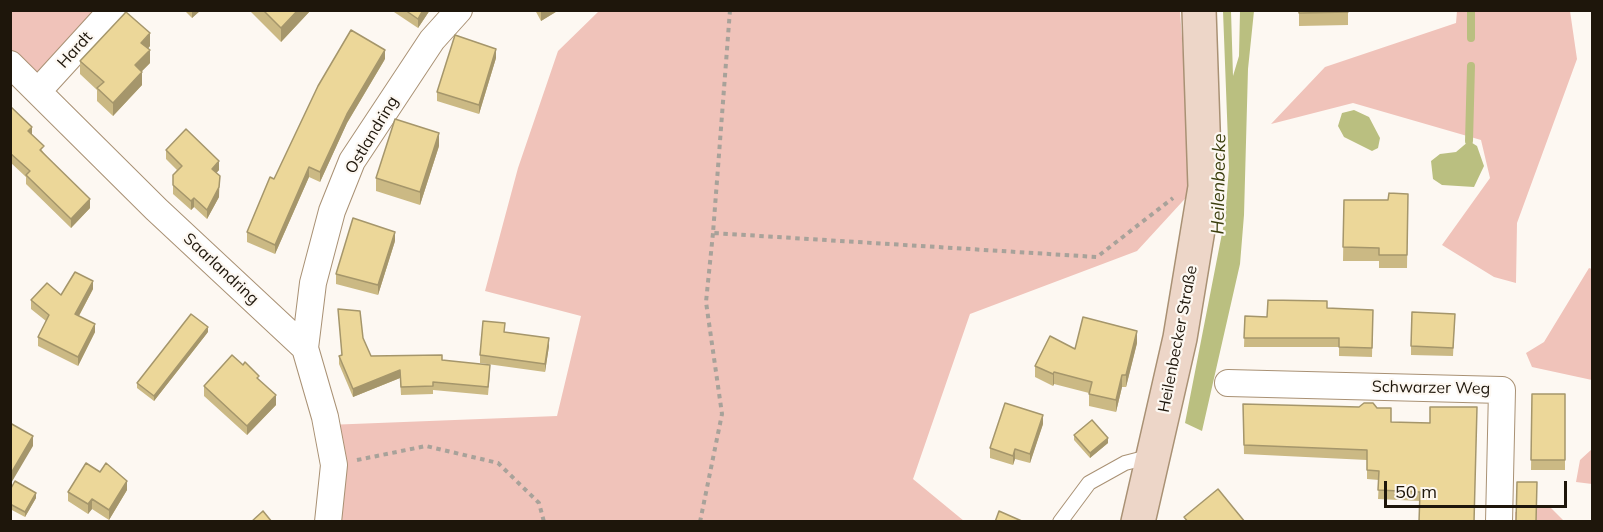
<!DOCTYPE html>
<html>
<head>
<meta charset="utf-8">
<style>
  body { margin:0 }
  #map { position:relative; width:1603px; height:532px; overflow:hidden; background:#fdf8f2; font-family:Mulish,sans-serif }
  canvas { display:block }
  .frame { position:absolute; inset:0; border:12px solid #1e160b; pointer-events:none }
  .scale { position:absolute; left:1384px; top:481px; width:183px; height:27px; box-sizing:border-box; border:3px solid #1e160b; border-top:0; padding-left:8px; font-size:18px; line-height:21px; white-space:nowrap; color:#1e160b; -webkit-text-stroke:4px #fdf8f2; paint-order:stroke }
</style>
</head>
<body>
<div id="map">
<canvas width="1603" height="532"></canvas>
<div class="frame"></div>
<div class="scale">50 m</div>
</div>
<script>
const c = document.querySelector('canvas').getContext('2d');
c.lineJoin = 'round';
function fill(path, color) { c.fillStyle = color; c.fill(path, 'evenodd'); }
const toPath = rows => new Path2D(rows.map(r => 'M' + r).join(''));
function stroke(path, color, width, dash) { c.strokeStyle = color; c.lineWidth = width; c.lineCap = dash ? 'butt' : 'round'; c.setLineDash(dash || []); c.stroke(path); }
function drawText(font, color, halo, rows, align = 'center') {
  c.font = font + ' Mulish,sans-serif'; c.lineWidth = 4.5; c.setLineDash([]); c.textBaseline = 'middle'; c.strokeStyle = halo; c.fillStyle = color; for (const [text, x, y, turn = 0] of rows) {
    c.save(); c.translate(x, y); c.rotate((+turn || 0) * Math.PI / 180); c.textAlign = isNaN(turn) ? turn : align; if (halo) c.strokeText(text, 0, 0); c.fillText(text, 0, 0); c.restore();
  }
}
fill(toPath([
  [10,11,95,11,36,73,11,50],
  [599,11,1180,11,1193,190,1137,251,970,314,913,479,964,521,323,522,327,425,557,416,581,316,485,291,518,168,558,51],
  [1457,11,1570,11,1577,59,1517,223,1516,283,1494,277,1442,245,1490,178,1481,140,1353,103,1271,124,1325,67,1456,23],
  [1589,268,1592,269,1592,380,1532,367,1526,353,1544,342],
  [1592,449,1592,484,1576,482,1580,460],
  [1548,505,1564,521,1515,522,1515,512]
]), '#f0c3ba');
fill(toPath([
  [1223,11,1231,11,1233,76,1239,56,1240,11,1254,11,1248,69,1244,215,1240,264,1202,431,1185,423,1225,218,1229,168],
  [1354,110,1369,117,1380,138,1378,148,1372,151,1344,137,1338,126,1342,113],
  [1469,141,1477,146,1484,166,1474,187,1442,185,1433,179,1431,161,1440,154,1456,152]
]), '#babf80');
stroke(toPath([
  [1471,38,1471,10],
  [1469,141,1471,66]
]), '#babf80', 8);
const lane = toPath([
  [1060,522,1089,483,1125,463,1152,456]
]);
const street = toPath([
  [10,64,156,209,305,348,325,417,334,465,328,522],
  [39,90,112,10],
  [305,348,313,283,332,211,352,161,432,40,459,10],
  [1228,383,1502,390,1499,522]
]);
const secondary = toPath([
  [1138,522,1180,338,1205,187,1199,10]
]);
stroke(lane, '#a99174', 16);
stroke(street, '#a99174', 28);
stroke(secondary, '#a99174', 36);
stroke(toPath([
  [730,10,713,233,1097,257,1173,198],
  [357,460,426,446,498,463,539,503,544,522],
  [700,522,722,414,706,302,713,233]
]), '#a8a29a', 4, [4.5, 4.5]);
stroke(lane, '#fff', 14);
stroke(street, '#fff', 26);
stroke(secondary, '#edd6c8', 33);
fill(toPath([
  [184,10,201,10,192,18],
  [249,10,311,10,281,42],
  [391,10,430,10,418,28],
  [535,10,559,10,541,21],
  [1299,10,1348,10,1348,25,1299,26],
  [150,46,148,49,150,63,141,72,142,85,113,116,97,101,97,90,80,74,80,61],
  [496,58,479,114,437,101,437,92],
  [385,59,347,123,320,182,309,177,275,254,247,242,247,232,274,179],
  [10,106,44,153,90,208,71,228,26,184,26,177,10,162],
  [439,146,420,205,376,191,376,178],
  [166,150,219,170,216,173,220,176,219,197,207,219,194,207,191,210,173,194,173,175,177,170,166,159],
  [1408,194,1407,268,1379,268,1379,261,1343,261,1344,200,1388,200],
  [395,241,378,295,336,284,336,274],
  [93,289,79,316,95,332,78,366,38,346,38,337,46,321,31,309,31,300],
  [1327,308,1373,310,1372,357,1339,356,1339,347,1244,347,1245,316,1267,317],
  [338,309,363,338,371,356,442,360,490,373,488,395,433,390,433,394,401,395,400,378,353,397,339,364,339,356,342,355],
  [1455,314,1453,356,1411,355,1411,346],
  [208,332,154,401,137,388,137,383],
  [505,332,549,346,545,372,480,363,480,355],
  [1137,343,1126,387,1122,387,1116,412,1089,406,1089,393,1054,384,1053,386,1035,377,1035,366,1075,349],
  [259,380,276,405,247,435,204,396,204,386],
  [1532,394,1565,394,1565,470,1531,470],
  [1243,404,1391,422,1430,423,1477,407,1420,501,1378,499,1379,480,1367,479,1367,460,1244,454],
  [1043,424,1030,463,1015,459,1013,465,990,458,990,448],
  [1074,435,1108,443,1090,458,1074,440],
  [100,472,127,490,109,520,92,509,88,514,68,501,68,492],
  [10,490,36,498,25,517,10,509]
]), '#cbb984');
fill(toPath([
  [192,10,201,10,192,18],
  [298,10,311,10,281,42,281,28],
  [423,10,430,10,418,28,418,19],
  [542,10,559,10,541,21,541,11],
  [150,33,150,46,141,56,141,43],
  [496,49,496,58,479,114,479,105],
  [150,50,150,63,135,78,135,65],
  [385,50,385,59,347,123,320,182,320,172,347,114],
  [142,72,142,85,113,116,113,103],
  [32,127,32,136,28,131],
  [439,133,439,146,420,205,420,192],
  [219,161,219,170,212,178,212,169],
  [309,167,309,177,275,254,275,245],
  [219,187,219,197,207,219,207,210],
  [194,198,194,207,191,210,191,201],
  [90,199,90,208,71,228,71,219],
  [395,232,395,241,378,295,378,285],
  [93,281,93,289,75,323,75,314],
  [95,324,95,332,78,366,78,357],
  [208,327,208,332,154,401,154,396],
  [1137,331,1137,343,1126,387,1126,375],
  [549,338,549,346,545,372,545,364],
  [400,370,400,378,353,397,353,389],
  [1054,372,1054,384,1053,386,1053,374],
  [1122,375,1122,387,1116,412,1116,400],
  [276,395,276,405,247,435,247,426],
  [1043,415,1043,424,1030,463,1030,454],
  [33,436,33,446,10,485,10,475],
  [1108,438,1108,443,1090,458,1090,453],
  [1015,449,1015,459,1013,465,1013,456],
  [127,481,127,490,109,520,109,510],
  [36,493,36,498,25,517,25,512],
  [92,499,92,509,88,514,88,504]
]), '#a5966b');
const building = toPath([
  [263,10,298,10,281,28,263,10],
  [405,10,423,10,418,19,405,10],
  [1299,10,1348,10,1348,12,1299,13,1299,10],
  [126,12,150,33,141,43,150,50,135,65,142,72,113,103,97,88,104,82,80,61,126,12],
  [351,30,385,50,347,114,320,172,309,167,275,245,247,232,270,177,274,179,318,86,351,30],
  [455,35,496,49,479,105,437,92,455,35],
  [10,106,32,127,28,131,44,146,40,150,90,199,71,219,26,175,30,171,10,153,10,106],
  [395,119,439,133,420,192,376,178,395,119],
  [186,129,219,161,212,169,220,176,219,187,207,210,194,198,191,201,173,185,173,175,182,166,166,150,186,129],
  [1389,193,1408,194,1407,255,1379,255,1379,248,1343,247,1344,200,1388,200,1389,193],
  [353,218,395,232,378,285,336,274,353,218],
  [75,272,93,281,75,314,95,324,78,357,38,337,49,315,31,300,47,283,61,295,75,272],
  [1268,300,1327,301,1327,308,1373,310,1372,348,1339,347,1339,338,1244,338,1245,316,1267,317,1268,300],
  [338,309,360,311,363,338,371,356,442,355,442,360,490,365,488,387,433,382,433,386,401,387,400,370,353,389,339,356,342,355,338,309],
  [1412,312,1455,314,1453,348,1411,346,1412,312],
  [191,314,208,327,154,396,137,383,191,314],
  [1083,317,1137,331,1126,375,1122,375,1116,400,1089,394,1092,382,1054,372,1053,374,1035,366,1050,336,1075,349,1083,317],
  [483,321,505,323,504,332,549,338,545,364,480,355,483,321],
  [232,355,243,365,245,362,259,376,257,378,276,395,247,426,204,386,232,355],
  [1532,394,1565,394,1565,460,1531,460,1532,394],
  [1005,403,1043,415,1030,454,1015,449,1013,456,990,448,1005,403],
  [1364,403,1373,403,1377,408,1391,408,1391,422,1430,423,1430,407,1477,407,1474,522,1419,522,1420,492,1378,490,1379,471,1367,470,1367,450,1244,445,1243,404,1359,407,1364,403],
  [1092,420,1108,438,1090,453,1074,435,1092,420],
  [10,423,33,436,10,475,10,423],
  [86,463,100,472,106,463,127,481,109,510,92,499,88,504,68,492,86,463],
  [15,481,36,493,25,512,10,504,10,490,15,481],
  [1517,482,1537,482,1536,522,1516,522,1517,482],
  [1218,489,1245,522,1188,522,1184,517,1218,489],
  [263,511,272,522,251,522,263,511],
  [999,511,1024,522,995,522,999,511]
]);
fill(building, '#ecd799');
stroke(building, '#a5966b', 1.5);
drawText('16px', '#1e160b', '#fdf8f2', [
  ["Hardt",75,50,-48],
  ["Ostlandring",372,135,-59],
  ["Saarlandring",221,269,43],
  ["Heilenbecker Straße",1178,339,-79],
  ["Schwarzer Weg",1431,388,1]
]);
drawText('italic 18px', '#3b3e0d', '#fdf8f2', [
  ["Heilenbecke",1219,184,-89]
]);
</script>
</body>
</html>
